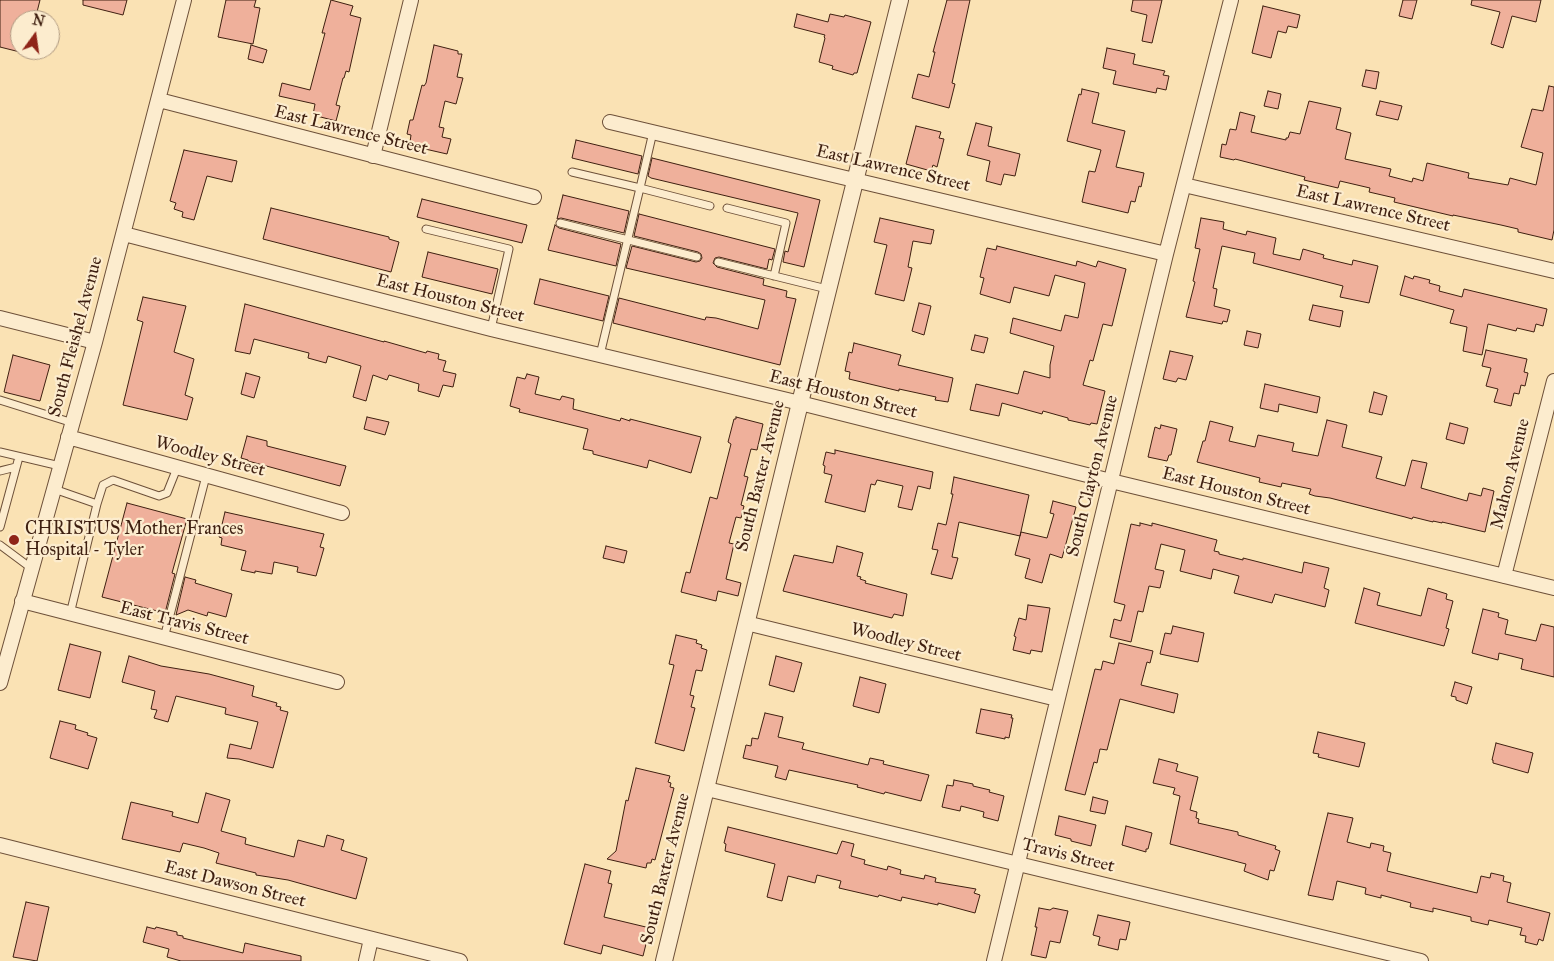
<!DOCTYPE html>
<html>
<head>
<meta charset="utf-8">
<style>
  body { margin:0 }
  #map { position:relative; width:1554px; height:961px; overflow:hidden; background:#fae2b4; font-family:"IM FELL Great Primer",serif }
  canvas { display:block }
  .north { position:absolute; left:10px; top:10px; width:50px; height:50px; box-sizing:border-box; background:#fcecce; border:1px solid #b09a82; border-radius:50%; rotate:14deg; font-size:14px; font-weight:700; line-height:20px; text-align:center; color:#3e1f10 }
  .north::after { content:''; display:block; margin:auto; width:18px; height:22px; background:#8f2418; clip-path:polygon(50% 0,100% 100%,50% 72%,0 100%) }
</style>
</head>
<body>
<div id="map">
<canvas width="1554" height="961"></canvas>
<div class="north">N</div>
</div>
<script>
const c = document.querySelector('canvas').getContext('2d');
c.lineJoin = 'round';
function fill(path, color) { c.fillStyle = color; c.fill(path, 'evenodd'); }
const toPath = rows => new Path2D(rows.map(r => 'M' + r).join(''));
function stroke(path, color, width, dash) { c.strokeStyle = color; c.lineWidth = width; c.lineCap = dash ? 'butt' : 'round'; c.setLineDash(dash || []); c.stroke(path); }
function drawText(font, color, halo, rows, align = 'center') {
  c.font = font + ' "IM FELL Great Primer",serif'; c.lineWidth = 4.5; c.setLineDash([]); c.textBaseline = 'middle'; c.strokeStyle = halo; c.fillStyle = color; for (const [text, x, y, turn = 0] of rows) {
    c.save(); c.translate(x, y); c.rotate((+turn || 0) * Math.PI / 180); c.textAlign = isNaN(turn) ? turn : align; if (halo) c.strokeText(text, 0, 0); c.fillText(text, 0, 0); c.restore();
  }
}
const building = toPath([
  [0,0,40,0,35,20,20,20,20,52,0,47,0,0],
  [83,0,127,0,123,15,83,5,83,0],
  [226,0,256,0,254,7,260,8,253,44,218,37,226,0],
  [331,0,353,6,350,15,361,18,349,72,346,71,344,78,343,78,336,105,340,106,336,121,313,115,315,104,279,96,282,83,310,90,325,33,322,33,331,0],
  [947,0,970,0,952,83,955,84,949,108,912,98,918,74,929,77,935,52,933,52,947,0],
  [1133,0,1162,0,1152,43,1142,41,1147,15,1131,11,1133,0],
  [1403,0,1417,0,1412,19,1399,16,1403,0],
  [1472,0,1541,0,1536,22,1512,16,1503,48,1491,44,1500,12,1471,5,1472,0],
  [1263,6,1300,15,1297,28,1288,26,1286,33,1278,31,1271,58,1252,53,1263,6],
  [797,14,828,22,830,14,844,17,845,15,871,22,857,73,854,73,853,75,832,69,833,66,819,62,825,38,824,37,825,35,794,27,797,14],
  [251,45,267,50,263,63,248,59,251,45],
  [434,45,458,51,458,54,462,54,457,77,463,78,456,104,445,101,439,127,444,128,442,137,451,139,447,154,412,146,413,142,410,142,411,135,407,134,410,120,413,120,422,85,424,86,426,83,434,45],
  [1107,48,1135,54,1133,64,1165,71,1163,75,1169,76,1166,90,1157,88,1156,93,1113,84,1116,71,1103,68,1107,48],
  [1366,70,1379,72,1376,89,1362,86,1366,70],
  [1549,86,1554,87,1554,230,1552,240,1518,232,1518,229,1501,225,1453,215,1453,216,1394,202,1395,198,1369,192,1370,188,1340,181,1338,188,1304,180,1305,177,1235,159,1234,160,1220,157,1222,144,1226,145,1230,129,1236,130,1240,112,1255,116,1251,132,1286,140,1286,138,1288,138,1290,132,1300,134,1309,101,1341,108,1336,129,1351,133,1345,159,1391,169,1389,176,1412,182,1413,178,1423,181,1427,163,1469,173,1468,178,1508,185,1510,178,1536,185,1543,153,1521,147,1532,109,1543,111,1549,86],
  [1082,89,1099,93,1092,123,1125,131,1116,167,1144,173,1141,187,1139,186,1135,202,1131,201,1128,213,1082,202,1089,171,1095,172,1101,150,1067,141,1079,94,1081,95,1082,89],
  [1268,91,1281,94,1278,109,1264,106,1268,91],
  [1380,101,1402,106,1398,120,1376,115,1380,101],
  [976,123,992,127,988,146,1020,154,1015,176,1004,174,1001,185,986,181,990,161,967,155,976,123],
  [916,126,941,132,939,138,944,139,937,167,933,165,931,171,906,164,916,126],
  [576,140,642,156,638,174,572,158,576,140],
  [184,150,237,161,232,182,207,176,194,220,182,217,183,212,174,209,176,203,170,201,184,150],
  [652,158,820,200,804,267,783,262,785,251,788,252,798,213,651,178,648,176,652,158],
  [563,195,629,211,624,233,561,218,557,219,563,195],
  [422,199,527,225,522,243,417,217,422,199],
  [271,208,389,237,389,239,399,242,391,272,263,239,271,208],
  [639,214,775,249,772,260,769,259,767,269,719,257,715,258,713,263,717,267,764,279,763,285,787,291,786,297,796,299,780,365,613,323,619,298,705,320,706,317,716,318,758,329,765,300,626,268,632,246,696,262,700,261,702,258,701,254,698,252,634,236,639,214],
  [880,218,934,230,931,244,913,241,908,267,912,268,904,301,875,294,887,245,874,242,880,218],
  [1201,218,1224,222,1223,229,1246,235,1247,231,1276,238,1273,254,1300,260,1303,249,1324,255,1323,258,1352,265,1353,260,1378,266,1369,303,1340,297,1343,286,1253,263,1255,253,1222,246,1213,288,1217,289,1214,306,1230,310,1227,322,1223,321,1222,324,1217,323,1186,317,1195,282,1193,281,1200,249,1195,248,1201,218],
  [555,225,559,228,621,244,616,266,548,250,555,225],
  [997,246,1076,266,1077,261,1096,267,1098,261,1126,269,1112,326,1103,324,1093,361,1090,360,1083,385,1105,391,1097,424,1091,423,1090,425,1068,420,1068,418,1043,411,1042,414,1002,403,999,416,970,410,976,384,1018,394,1024,371,1050,378,1050,365,1054,346,1010,333,1013,318,1061,331,1065,315,1078,318,1085,283,1055,275,1049,296,1014,287,1010,303,980,294,984,278,980,277,987,248,996,250,997,246],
  [428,252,498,269,492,294,422,277,428,252],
  [1405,276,1413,279,1414,276,1430,280,1429,283,1440,286,1439,291,1462,297,1464,289,1547,309,1543,326,1536,324,1534,332,1517,328,1516,331,1488,324,1482,355,1463,351,1467,327,1450,323,1454,310,1400,295,1405,276],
  [540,279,609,296,603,321,534,304,540,279],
  [143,297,186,306,174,352,194,359,185,395,193,398,187,420,123,405,143,322,137,320,143,297],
  [919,303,931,306,924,335,912,331,919,303],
  [245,304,384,342,384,341,426,353,427,351,439,354,438,359,446,361,443,371,456,374,453,387,443,385,439,397,418,391,419,384,389,375,387,380,373,375,366,401,353,397,361,366,328,356,326,363,308,358,309,353,254,339,250,354,235,351,245,304],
  [1313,305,1343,311,1340,327,1309,320,1313,305],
  [1247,331,1261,334,1258,348,1244,345,1247,331],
  [975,335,988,338,984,353,971,350,975,335],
  [854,343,901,355,898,365,953,378,948,402,935,400,936,397,899,389,899,391,849,379,850,372,845,371,849,352,852,353,854,343],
  [1486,350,1527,359,1524,372,1528,373,1525,386,1521,385,1519,394,1514,393,1511,406,1494,402,1498,389,1486,386,1491,368,1482,366,1486,350],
  [1170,351,1193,356,1186,380,1178,378,1176,382,1163,379,1170,351],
  [13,355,50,365,40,401,4,392,13,355],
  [246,373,260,377,254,398,241,394,246,373],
  [527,374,539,377,535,394,560,400,562,396,574,399,573,409,620,421,621,418,630,421,630,419,701,437,691,473,649,460,647,468,593,454,593,451,583,449,588,429,519,412,520,409,510,406,517,377,525,379,527,374],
  [1265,384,1320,397,1317,413,1279,404,1278,412,1260,408,1265,384],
  [1374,392,1387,396,1382,415,1369,412,1374,392],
  [367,417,389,422,385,435,364,429,367,417],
  [736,417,763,424,757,450,751,449,744,476,748,477,741,505,744,506,741,518,736,517,729,543,734,544,726,579,741,583,738,596,718,591,716,601,681,592,686,572,690,573,710,497,717,499,731,444,728,442,734,419,736,419,736,417],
  [1327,420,1347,425,1342,447,1382,457,1376,478,1405,486,1412,460,1427,463,1421,488,1467,501,1469,493,1481,496,1483,488,1494,491,1485,532,1442,522,1442,523,1433,521,1433,522,1413,517,1412,519,1405,517,1330,498,1315,496,1309,494,1311,489,1282,483,1281,487,1259,482,1260,478,1197,462,1203,441,1205,441,1210,421,1233,427,1229,441,1255,447,1258,435,1294,443,1292,451,1318,456,1327,420],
  [1450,423,1468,428,1464,444,1446,439,1450,423],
  [1161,425,1177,429,1171,455,1169,455,1167,461,1148,457,1155,427,1160,429,1161,425],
  [247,436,267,441,267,446,346,466,340,486,248,461,248,460,241,458,247,436],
  [835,450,933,472,930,489,918,486,912,510,898,507,903,486,877,480,875,485,871,484,865,512,825,502,832,475,824,473,825,466,823,465,826,452,835,454,835,450],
  [954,477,1029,495,1020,536,959,522,952,557,958,558,952,579,931,574,938,550,932,549,938,523,946,525,953,494,951,494,954,477],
  [1053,501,1076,507,1062,558,1050,554,1042,583,1025,578,1030,559,1015,555,1021,532,1047,538,1054,514,1050,513,1053,501],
  [127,503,187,519,172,573,175,574,165,613,102,597,127,503],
  [225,512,324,534,320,547,324,548,316,576,297,572,298,567,274,562,272,574,255,571,255,573,241,570,246,551,221,545,222,538,219,537,225,512],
  [1140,523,1152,526,1152,523,1217,540,1214,551,1219,552,1219,554,1243,560,1243,558,1302,573,1304,562,1329,568,1324,588,1329,590,1325,607,1275,594,1272,603,1234,593,1239,576,1213,569,1211,579,1180,571,1185,550,1161,544,1155,569,1164,571,1160,588,1149,586,1143,612,1138,611,1131,642,1110,637,1114,619,1121,621,1125,605,1114,602,1131,524,1140,526,1140,523],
  [606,546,627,551,624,563,603,558,606,546],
  [837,546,863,553,857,576,861,577,860,579,866,581,865,583,907,594,903,616,894,614,892,618,783,591,794,555,833,563,837,546],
  [185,577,196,580,195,583,232,594,226,617,208,612,207,616,188,610,176,615,185,577],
  [1364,588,1380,593,1377,605,1421,616,1428,588,1447,594,1446,599,1453,601,1446,628,1449,629,1444,646,1355,623,1364,588],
  [1028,605,1050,608,1042,652,1031,650,1030,654,1013,650,1016,637,1014,636,1019,618,1026,620,1028,605],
  [1483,609,1499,613,1498,617,1508,620,1505,634,1536,641,1541,624,1554,627,1554,677,1521,669,1523,659,1499,653,1498,660,1472,653,1483,609],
  [1173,626,1204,633,1198,662,1160,654,1165,633,1171,634,1173,626],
  [676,635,697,640,696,643,702,645,701,648,707,650,702,671,696,670,690,695,694,696,691,707,695,708,684,751,655,743,674,665,669,664,676,635],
  [1119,643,1153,651,1150,663,1147,662,1141,685,1178,694,1174,713,1120,699,1107,750,1100,749,1097,763,1094,762,1085,795,1065,790,1095,669,1101,670,1103,661,1114,664,1119,643],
  [70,644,101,652,90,698,58,690,70,644],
  [129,656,161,666,209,674,254,686,252,696,277,703,276,706,281,707,280,710,288,712,273,768,239,759,227,758,230,744,251,749,258,722,225,714,226,708,176,696,168,722,154,718,157,710,151,709,155,691,122,682,129,656],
  [776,656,802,663,794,692,769,685,776,656],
  [860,677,886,684,879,713,853,706,860,677],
  [1455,682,1472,687,1467,704,1456,700,1456,697,1451,696,1455,682],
  [981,709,1012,715,1011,718,1013,718,1009,738,1005,737,1005,739,976,733,981,709],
  [765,713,783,717,778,737,804,743,802,749,868,765,870,758,884,761,883,764,929,775,921,801,885,792,884,794,857,787,858,785,789,770,786,780,775,777,778,766,743,758,746,745,751,746,752,738,758,739,765,713],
  [60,721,76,725,75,729,88,733,87,735,97,738,88,769,50,758,60,721],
  [1318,732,1365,743,1359,767,1318,757,1319,754,1313,753,1318,732],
  [1496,743,1533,753,1528,773,1493,763,1493,760,1492,760,1496,743],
  [1159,759,1178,764,1176,771,1198,777,1190,810,1197,812,1196,818,1199,819,1198,823,1238,832,1238,835,1276,846,1275,849,1280,851,1274,871,1270,870,1268,880,1244,871,1246,864,1170,844,1180,796,1173,794,1175,788,1153,783,1159,759],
  [636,768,670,776,668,782,671,783,670,787,674,788,655,860,652,859,651,863,647,863,646,868,607,859,616,851,626,800,628,801,636,768],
  [954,780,973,784,973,786,990,790,989,792,1004,796,998,821,983,817,984,812,961,806,960,811,942,807,947,785,953,786,954,780],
  [206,793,230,800,221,831,246,838,245,844,294,857,298,840,324,847,327,835,344,840,341,850,367,858,356,899,288,880,256,875,256,873,216,863,219,853,204,848,183,843,180,852,122,839,131,802,173,812,172,816,198,823,206,793],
  [1093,797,1108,801,1105,814,1090,811,1093,797],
  [1328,813,1353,818,1347,842,1370,848,1371,843,1384,846,1383,851,1391,853,1387,871,1477,893,1481,876,1490,878,1491,873,1504,876,1503,881,1511,883,1507,902,1550,913,1543,941,1539,939,1537,945,1525,942,1526,936,1520,935,1522,928,1489,920,1488,925,1471,921,1471,917,1433,908,1433,912,1410,907,1411,903,1381,895,1381,898,1365,894,1366,888,1337,881,1333,900,1308,895,1328,813],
  [1059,816,1096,825,1091,846,1071,841,1071,839,1055,835,1059,816],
  [1126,826,1152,833,1148,849,1146,849,1146,852,1122,845,1126,826],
  [728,827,837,854,842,841,854,844,851,856,865,860,864,864,887,870,888,866,901,870,900,874,924,879,925,875,936,878,935,882,976,889,974,893,980,895,975,913,938,903,938,905,902,897,901,901,879,895,878,897,839,888,841,881,817,875,815,883,788,876,782,901,767,897,775,864,725,851,726,844,724,843,728,827],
  [585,864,611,871,608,883,612,884,604,917,650,928,643,956,603,945,601,954,564,944,585,864],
  [26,902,49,907,37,961,13,957,26,902],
  [1039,908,1050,910,1053,908,1068,911,1060,943,1050,941,1046,958,1031,955,1037,927,1035,927,1039,908],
  [1098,915,1130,922,1126,940,1120,939,1118,950,1098,945,1100,937,1093,935,1098,915],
  [147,927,155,929,156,927,177,932,177,935,183,936,183,938,243,953,245,943,301,956,301,961,181,961,167,957,169,949,143,942,147,927]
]);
fill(building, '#efb09b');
stroke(building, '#3e1f10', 1);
const service = toPath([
  [572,172,640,188,653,132],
  [727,208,786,223,774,276],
  [560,223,697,257],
  [426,229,509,249,491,329],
  [718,262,827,289],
  [600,355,640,188,710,206],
  [0,400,73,423],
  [0,452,60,466],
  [0,471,16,467],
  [54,489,97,504,70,614],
  [97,504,103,485,113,480,159,496,167,493,177,468],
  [0,527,19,457],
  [0,545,31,568],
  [164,638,206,476]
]);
const minor = toPath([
  [159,100,534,197],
  [610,122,1166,254],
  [373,156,411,0],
  [1184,185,1554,271],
  [124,234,491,329,800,403,1111,481,1554,588],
  [0,318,95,342],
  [68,437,342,513],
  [1504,576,1554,381],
  [22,601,337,682],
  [746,623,1057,699],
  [0,683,95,342,184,0],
  [707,789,1421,961],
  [0,845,460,961],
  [366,961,371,939],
  [994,961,1166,254,1231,0]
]);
const tertiary = toPath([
  [664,961,800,403,900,0]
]);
stroke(service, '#6d5039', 9);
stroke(minor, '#6d5039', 16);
stroke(tertiary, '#6d5039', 18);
stroke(service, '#fcecce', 7);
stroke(minor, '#fcecce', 14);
stroke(tertiary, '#fcecce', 16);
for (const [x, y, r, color] of [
  [14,540,6,"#8f2418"]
]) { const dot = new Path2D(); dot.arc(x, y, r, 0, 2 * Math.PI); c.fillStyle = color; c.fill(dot); stroke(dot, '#fcecce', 2); }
drawText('18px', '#3e1f10', '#fcecce', [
  ["East Lawrence Street",351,131,14],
  ["East Lawrence Street",893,169,13],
  ["East Lawrence Street",1373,209,13],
  ["East Houston Street",450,299,14],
  ["South Fleishel Avenue",76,337,-75],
  ["East Houston Street",843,395,14],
  ["Woodley Street",210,457,15],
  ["Mahon Avenue",1511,474,-76],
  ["South Baxter Avenue",761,476,-76],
  ["South Clayton Avenue",1093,476,-76],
  ["East Houston Street",1236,492,14],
  ["East Travis Street",184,624,14],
  ["Woodley Street",906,643,14],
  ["Travis Street",1068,856,14],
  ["South Baxter Avenue",666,869,-76],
  ["East Dawson Street",235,885,14]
]);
drawText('18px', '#3e1f10', '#fcecce', [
  ["CHRISTUS Mother Frances",25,530],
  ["Hospital - Tyler",25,551]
], 'left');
</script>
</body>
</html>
